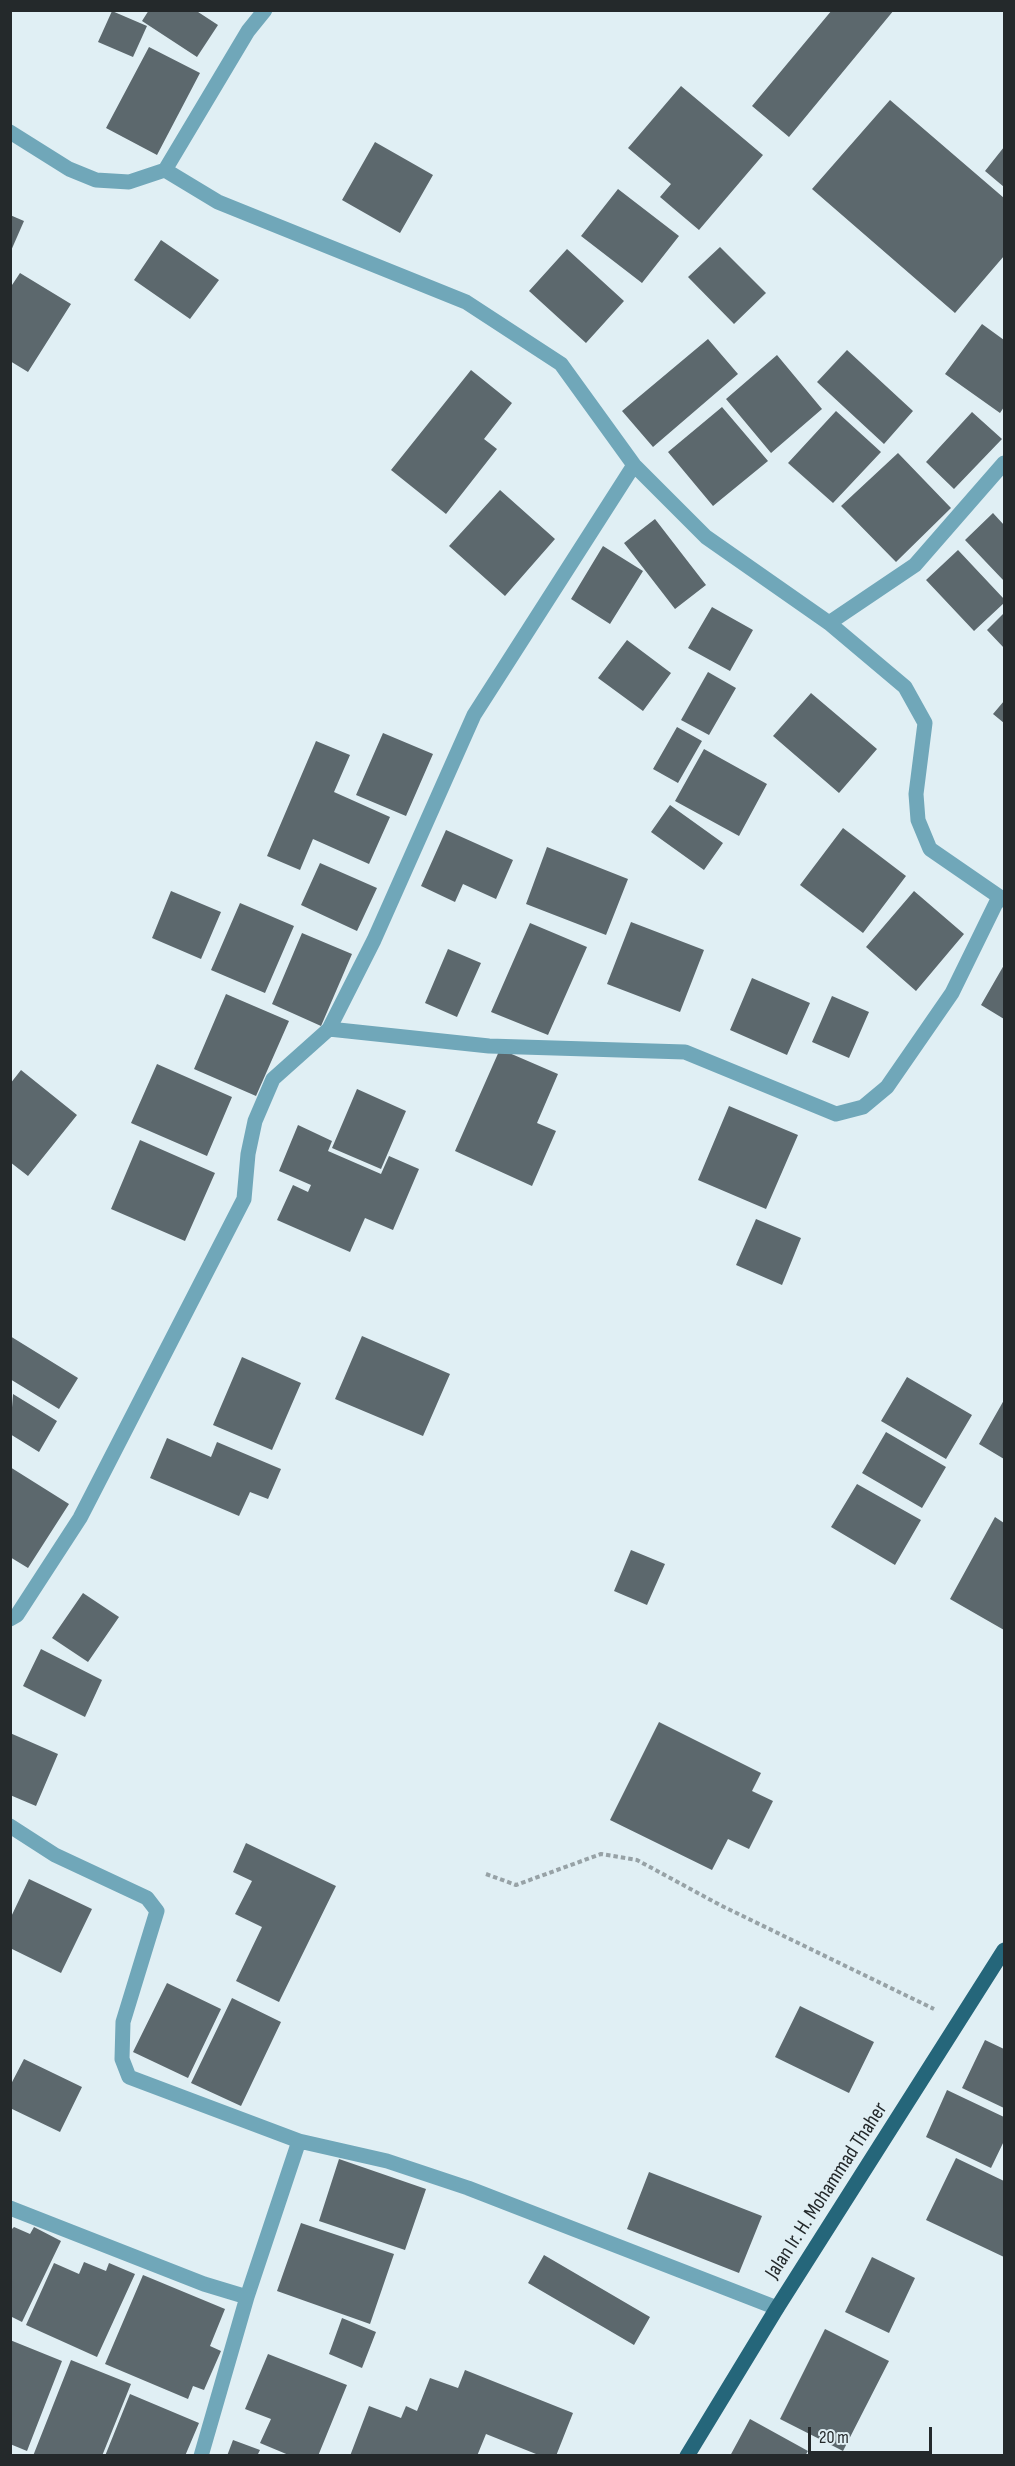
<!DOCTYPE html>
<html>
<head>
<meta charset="utf-8">
<style>
  body { margin:0 }
  #map { position:relative; width:1015px; height:2466px; overflow:hidden; background:#e0eff4; font-family:"Sofia Sans Condensed",sans-serif }
  canvas { display:block }
  .frame { position:absolute; inset:0; border:12px solid #24292b; pointer-events:none }
  .scale { position:absolute; left:808px; top:2427px; width:124px; height:27px; box-sizing:border-box; border:3px solid #24292b; border-top:0; padding-left:8px; font-size:18px; line-height:21px; white-space:nowrap; color:#24292b; -webkit-text-stroke:4px #e0eff4; paint-order:stroke }
</style>
</head>
<body>
<div id="map">
<canvas width="1015" height="2466"></canvas>
<div class="frame"></div>
<div class="scale">20 m</div>
</div>
<script>
const c = document.querySelector('canvas').getContext('2d');
c.lineJoin = 'round';
function fill(path, color) { c.fillStyle = color; c.fill(path, 'evenodd'); }
const toPath = rows => new Path2D(rows.map(r => 'M' + r).join(''));
function stroke(path, color, width, dash) { c.strokeStyle = color; c.lineWidth = width; c.lineCap = dash ? 'butt' : 'round'; c.setLineDash(dash || []); c.stroke(path); }
function drawText(font, color, halo, rows, align = 'center') {
  c.font = font + ' "Sofia Sans Condensed",sans-serif'; c.lineWidth = 6; c.setLineDash([]); c.textBaseline = 'middle'; c.strokeStyle = halo; c.fillStyle = color; for (const [text, x, y, turn = 0] of rows) {
    c.save(); c.translate(x, y); c.rotate((+turn || 0) * Math.PI / 180); c.textAlign = isNaN(turn) ? turn : align; if (halo) c.strokeText(text, 0, 0); c.fillText(text, 0, 0); c.restore();
  }
}
fill(toPath([
  [149,10,195,10,218,25,197,57,142,21],
  [832,10,894,10,789,137,752,106],
  [112,11,147,26,133,57,98,42],
  [149,47,200,73,157,155,106,128],
  [681,86,763,155,699,230,660,197,671,184,628,148],
  [890,100,1004,198,1004,256,955,313,812,189],
  [375,142,433,175,400,233,342,200],
  [1004,147,1004,187,985,171],
  [618,189,679,236,642,283,581,236],
  [10,215,24,221,10,253],
  [161,240,219,280,190,319,134,280],
  [720,247,766,293,734,324,688,277],
  [567,249,624,301,586,343,529,291],
  [20,273,71,304,28,372,10,361,10,288],
  [982,324,1004,340,1004,407,1000,413,945,374],
  [708,339,738,374,653,447,622,411],
  [847,350,913,411,884,444,817,382],
  [777,355,822,409,771,453,726,399],
  [471,370,512,403,484,439,497,449,446,514,391,470],
  [722,407,768,461,713,506,668,452],
  [836,411,881,452,833,503,788,463],
  [972,412,1002,439,954,489,926,462],
  [898,453,951,508,896,562,841,506],
  [500,490,555,539,505,596,449,546],
  [993,513,1004,525,1004,581,965,540],
  [655,519,706,585,675,609,624,543],
  [603,546,643,571,610,624,571,599],
  [958,550,1004,599,1004,603,974,631,926,580],
  [712,607,753,630,730,671,688,648],
  [1004,613,1004,648,987,630],
  [627,640,671,673,643,711,598,678],
  [708,672,736,688,709,735,681,720],
  [811,693,877,749,839,793,773,736],
  [1004,701,1004,723,993,714],
  [677,727,702,741,678,783,653,769],
  [383,733,433,754,406,816,356,795],
  [316,741,350,755,334,792,390,817,369,864,313,839,300,870,267,856],
  [704,749,767,784,739,836,675,801],
  [670,805,723,843,704,870,651,832],
  [843,828,906,876,863,933,800,885],
  [446,830,513,860,496,899,463,884,455,902,421,886],
  [547,847,628,879,606,935,526,904],
  [320,863,377,888,357,931,301,905],
  [171,891,221,912,201,959,152,938],
  [914,891,964,934,916,991,866,947],
  [240,903,294,926,265,993,211,970],
  [631,922,704,950,680,1012,607,984],
  [530,923,587,947,548,1035,491,1012],
  [302,933,352,954,321,1026,272,1004],
  [448,949,481,963,457,1017,425,1003],
  [1004,965,1004,1019,981,1005],
  [752,978,810,1003,787,1055,730,1030],
  [226,994,289,1021,256,1096,194,1069],
  [832,996,869,1012,849,1058,812,1042],
  [500,1049,558,1074,537,1123,556,1131,532,1186,455,1151],
  [157,1064,232,1097,207,1156,131,1123],
  [21,1070,77,1115,28,1176,10,1162,10,1084],
  [357,1089,406,1111,381,1169,332,1148],
  [729,1106,798,1135,766,1209,698,1180],
  [298,1125,332,1141,328,1151,381,1174,389,1156,419,1169,393,1230,365,1218,350,1252,277,1220,293,1185,308,1192,311,1185,279,1171],
  [140,1140,215,1173,185,1241,111,1209],
  [756,1219,801,1238,782,1285,736,1265],
  [10,1336,78,1378,59,1409,10,1379],
  [362,1336,450,1374,423,1436,335,1399],
  [242,1357,301,1383,272,1450,213,1425],
  [907,1377,972,1415,946,1459,881,1421],
  [13,1394,57,1421,39,1452,10,1434],
  [1004,1400,1004,1459,979,1444],
  [886,1432,946,1467,922,1508,862,1473],
  [167,1438,211,1457,217,1442,281,1469,268,1499,250,1492,239,1516,150,1478],
  [10,1467,69,1504,28,1568,10,1557],
  [857,1484,921,1520,895,1565,831,1527],
  [995,1517,1004,1523,1004,1630,950,1599],
  [631,1550,665,1564,647,1605,614,1591],
  [83,1593,119,1617,88,1662,52,1638],
  [41,1649,102,1680,85,1717,23,1686],
  [659,1722,761,1773,752,1791,773,1801,749,1849,728,1839,712,1870,610,1820],
  [10,1733,58,1754,36,1806,10,1795],
  [246,1843,336,1886,279,2002,236,1981,262,1927,235,1914,252,1881,233,1872],
  [29,1879,92,1909,61,1973,10,1948,10,1919],
  [167,1983,221,2009,188,2078,133,2052],
  [232,1998,281,2022,241,2106,191,2083],
  [800,2006,874,2042,849,2093,775,2057],
  [985,2040,1004,2049,1004,2108,962,2088],
  [24,2059,82,2087,60,2132,10,2108,10,2086],
  [947,2090,1004,2117,1004,2141,991,2168,926,2137],
  [956,2158,1004,2181,1004,2257,926,2220],
  [339,2159,426,2189,405,2250,319,2221],
  [649,2172,762,2216,739,2273,627,2229],
  [301,2223,394,2254,370,2324,277,2291],
  [14,2227,30,2234,34,2227,61,2241,22,2322,10,2316,10,2231],
  [544,2255,650,2317,634,2345,528,2283],
  [872,2257,915,2278,889,2333,845,2312],
  [84,2262,106,2271,109,2263,135,2274,97,2357,26,2325,54,2263,79,2274],
  [143,2275,225,2309,210,2346,221,2351,204,2390,193,2386,188,2399,105,2364],
  [342,2318,376,2332,362,2368,329,2354],
  [825,2329,889,2361,843,2451,780,2419],
  [10,2340,62,2361,27,2451,10,2444],
  [268,2354,347,2385,318,2456,291,2456,260,2443,271,2419,245,2409],
  [71,2360,131,2384,102,2456,33,2456],
  [465,2370,573,2413,556,2456,541,2456,486,2434,477,2456,350,2456,369,2406,401,2418,406,2406,417,2411,430,2378,458,2388],
  [130,2394,199,2423,185,2456,105,2456],
  [750,2419,808,2451,805,2456,730,2456],
  [233,2440,260,2450,257,2456,227,2456]
]), '#5c686d');
stroke(toPath([
  [486,1874,516,1885,601,1854,637,1860,720,1905,934,2009]
]), '#97a2a6', 4, [4.5, 3]);
stroke(toPath([
  [10,132,69,169,96,180,129,182,165,170,218,202,466,302,561,364,634,465,706,537,829,623,905,687,925,723,916,794,918,820,930,849,1004,900],
  [165,170,248,31,265,10],
  [829,623,915,565,1004,463],
  [329,1029,489,1046,685,1052,836,1114,863,1107,887,1087,952,993,999,897],
  [10,1619,17,1615,80,1518,244,1199,248,1154,255,1121,273,1079,329,1029,374,940,474,715,634,465],
  [10,1826,55,1855,147,1898,157,1911,123,2022,122,2059,129,2077,299,2141,387,2161,468,2188,777,2308],
  [10,2208,204,2284,247,2297],
  [201,2456,247,2297,299,2141]
]), '#70a7b9', 15);
stroke(toPath([
  [687,2456,777,2308,1004,1950]
]), '#25667a', 15);
drawText('21px', '#24292b', '#e0eff4', [
  ["Jalan Ir. H. Mohammad Thaher",827,2191,-57]
]);
</script>
</body>
</html>
